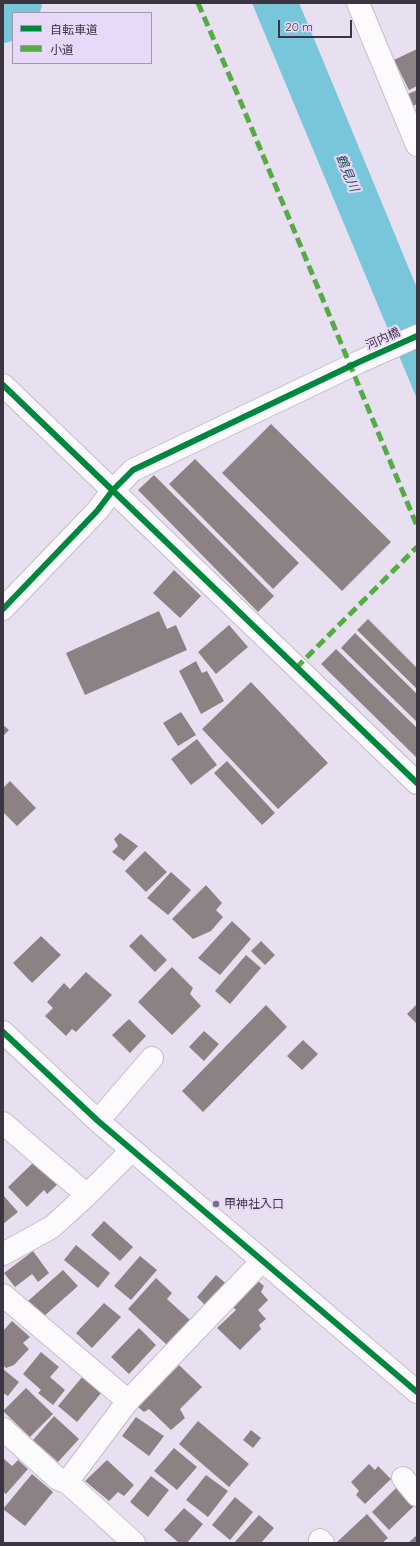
<!DOCTYPE html>
<html>
<head>
<meta charset="utf-8">
<style>
  body { margin:0 }
  #map { position:relative; width:420px; height:1546px; overflow:hidden; background:#e8e0f1; font-family:Quicksand,"Noto Sans JP",sans-serif }
  canvas { display:block }
  .frame { position:absolute; inset:0; border:4px solid #3b3541; pointer-events:none }
  .legend { position:absolute; left:12px; top:12px; width:140px; height:52px; box-sizing:border-box; background:#e8d9f8; border:1px solid #a397af; margin:0; padding:5px 7px; list-style:none; font-size:12px; color:#3b3541 }
  .legend li { display:flex; align-items:center; gap:8px; height:20px }
  .legend b { width:20px; border:1px solid #a397af }
  .scale { position:absolute; left:278px; top:20px; width:74px; height:18px; box-sizing:border-box; border:2px solid #3b3541; border-top:0; padding-left:5px; font-size:12px; line-height:14px; white-space:nowrap; color:#3b3541; -webkit-text-stroke:3px #e8d9f8; paint-order:stroke }
</style>
</head>
<body>
<div id="map">
<canvas width="420" height="1546"></canvas>
<div class="frame"></div>
<ul class="legend">
<li><b style="height:5px;background:#00873e"></b>自転車道</li>
<li><b style="height:5px;background:#55ac46"></b>小道</li>
</ul>
<div class="scale">20 m</div>
</div>
<script>
const c = document.querySelector('canvas').getContext('2d');
c.lineJoin = 'round';
function fill(path, color) { c.fillStyle = color; c.fill(path, 'evenodd'); }
const toPath = rows => new Path2D(rows.map(r => 'M' + r).join(''));
function stroke(path, color, width, dash) { c.strokeStyle = color; c.lineWidth = width; c.lineCap = dash ? 'butt' : 'round'; c.setLineDash(dash || []); c.stroke(path); }
function drawText(font, color, halo, rows, align = 'center') {
  c.font = font + ' Quicksand,"Noto Sans JP",sans-serif'; c.lineWidth = 4; c.setLineDash([]); c.textBaseline = 'middle'; c.strokeStyle = halo; c.fillStyle = color; for (const [text, x, y, turn = 0] of rows) {
    c.save(); c.translate(x, y); c.rotate((+turn || 0) * Math.PI / 180); c.textAlign = isNaN(turn) ? turn : align; if (halo) c.strokeText(text, 0, 0); c.fillText(text, 0, 0); c.restore();
  }
}
fill(toPath([
  [252,3,299,3,310,29,417,288,417,399]
]), '#77c6d9');
stroke(toPath([
  [3,21,20,3]
]), '#77c6d9', 44);
fill(toPath([
  [417,49,417,86,409,90,394,60],
  [417,90,417,104,413,106,408,94],
  [271,424,391,542,342,591,222,473],
  [195,459,299,563,273,589,169,484],
  [154,475,274,596,258,612,138,490],
  [174,570,201,596,180,618,153,593],
  [159,611,167,629,176,625,187,650,85,695,66,653],
  [368,619,417,668,417,689,357,630],
  [229,625,248,647,216,674,198,652],
  [355,633,417,694,417,722,341,648],
  [336,649,417,728,417,758,321,664],
  [196,661,202,673,207,671,224,701,201,714,179,671],
  [251,682,328,763,278,809,202,729],
  [181,712,196,735,178,746,163,723],
  [3,725,9,730,3,736],
  [197,739,217,765,191,785,171,759],
  [227,761,275,813,262,825,214,773],
  [10,781,36,808,17,826,3,812,3,788],
  [120,833,138,846,124,861,112,852,118,846,114,839],
  [145,851,167,872,146,892,125,871],
  [171,872,191,890,168,915,147,898],
  [206,885,222,903,216,910,223,917,211,931,193,939,172,919],
  [232,921,251,939,220,975,198,958],
  [141,934,167,960,155,972,129,946],
  [41,936,61,955,32,983,13,963],
  [261,941,275,955,265,965,251,951],
  [246,955,261,968,230,1004,215,991],
  [172,967,193,988,190,994,201,1006,172,1035,138,1002],
  [86,972,112,995,76,1032,72,1029,66,1036,45,1016,53,1008,47,1002,64,983,70,989],
  [417,1004,417,1024,407,1014],
  [266,1005,287,1027,203,1112,182,1091],
  [129,1019,146,1036,130,1053,112,1035],
  [204,1031,219,1044,204,1061,189,1047],
  [303,1040,318,1054,302,1070,287,1056],
  [36,1160,59,1183,47,1194,44,1190,27,1207,8,1187],
  [3,1195,18,1212,3,1224],
  [104,1221,133,1247,120,1261,91,1235],
  [76,1245,110,1273,98,1288,64,1260],
  [33,1251,49,1273,38,1282,32,1274,15,1287,4,1273],
  [140,1256,157,1270,131,1300,114,1286],
  [63,1270,78,1286,43,1317,28,1301],
  [216,1275,229,1286,208,1308,197,1297],
  [156,1278,172,1293,167,1299,190,1320,167,1345,128,1309],
  [257,1280,264,1286,261,1292,268,1300,258,1310,266,1319,259,1325,261,1329,240,1350,217,1328,236,1310,232,1306],
  [104,1303,121,1317,92,1348,76,1333],
  [12,1321,30,1337,23,1343,29,1349,14,1365,6,1368,3,1365,3,1331],
  [139,1328,156,1345,129,1374,111,1357],
  [41,1352,59,1367,50,1377,65,1390,53,1405,38,1393,41,1390,23,1374],
  [179,1365,202,1387,180,1409,185,1418,171,1430,149,1409,144,1412,138,1407],
  [3,1369,19,1382,8,1396,3,1393],
  [83,1376,102,1392,77,1422,58,1406],
  [26,1388,53,1414,30,1437,3,1411],
  [54,1416,79,1439,58,1462,33,1440],
  [136,1417,164,1436,149,1456,122,1436],
  [198,1421,249,1464,229,1487,179,1444],
  [251,1430,261,1438,253,1448,243,1440],
  [174,1448,197,1467,177,1490,154,1471],
  [3,1458,12,1466,18,1460,28,1469,6,1494,3,1492],
  [107,1460,134,1485,124,1496,118,1492,109,1501,85,1481],
  [369,1464,375,1470,378,1466,391,1479,365,1504,356,1495,359,1491,351,1482],
  [32,1474,53,1492,25,1526,3,1509],
  [206,1475,228,1491,208,1517,186,1500],
  [151,1476,169,1490,148,1517,130,1502],
  [396,1488,414,1506,389,1530,372,1512],
  [235,1497,253,1512,230,1540,212,1525],
  [184,1508,203,1524,187,1543,179,1543,164,1530],
  [367,1514,388,1538,382,1543,336,1543],
  [259,1515,274,1528,261,1543,234,1543],
  [417,1535,417,1543,408,1543]
]), '#8c8283');
const minor = toPath([
  [358,3,417,145],
  [3,385,417,783],
  [3,609,97,511,113,490,133,470,359,362,417,336],
  [3,1032,98,1121,417,1392],
  [98,1121,152,1058],
  [3,1123,87,1195],
  [3,1254,52,1227,87,1195,132,1150],
  [3,1295,128,1401,67,1482,134,1543],
  [128,1401,262,1261],
  [3,1429,58,1479,67,1482],
  [403,1478,417,1495],
  [320,1540,323,1543]
]);
stroke(minor, '#c4bdcb', 24);
stroke(minor, '#fcfafd', 22);
stroke(toPath([
  [198,3,237,93,417,526],
  [296,668,417,547]
]), '#55ac46', 5, [10, 5]);
stroke(toPath([
  [3,385,417,783],
  [3,609,97,511,113,490,133,470,359,362,417,336],
  [3,1032,98,1121,417,1392]
]), '#00873e', 6);
for (const [x, y, r, color] of [
  [216,1204,4,"#78717f"]
]) { const dot = new Path2D(); dot.arc(x, y, r, 0, 2 * Math.PI); c.fillStyle = color; c.fill(dot); stroke(dot, '#e8d9f8', 1.5); }
drawText('12px', '#3b3541', '#e8d9f8', [
  ["河内橋",383,339,-24]
]);
drawText('12px', '#3b3541', '#e8d9f8', [
  ["甲神社入口",224,1204]
], 'left');
drawText('italic 13px', '#21525b', '#e8d9f8', [
  ["鶴見川",347,173,67]
]);
</script>
</body>
</html>
